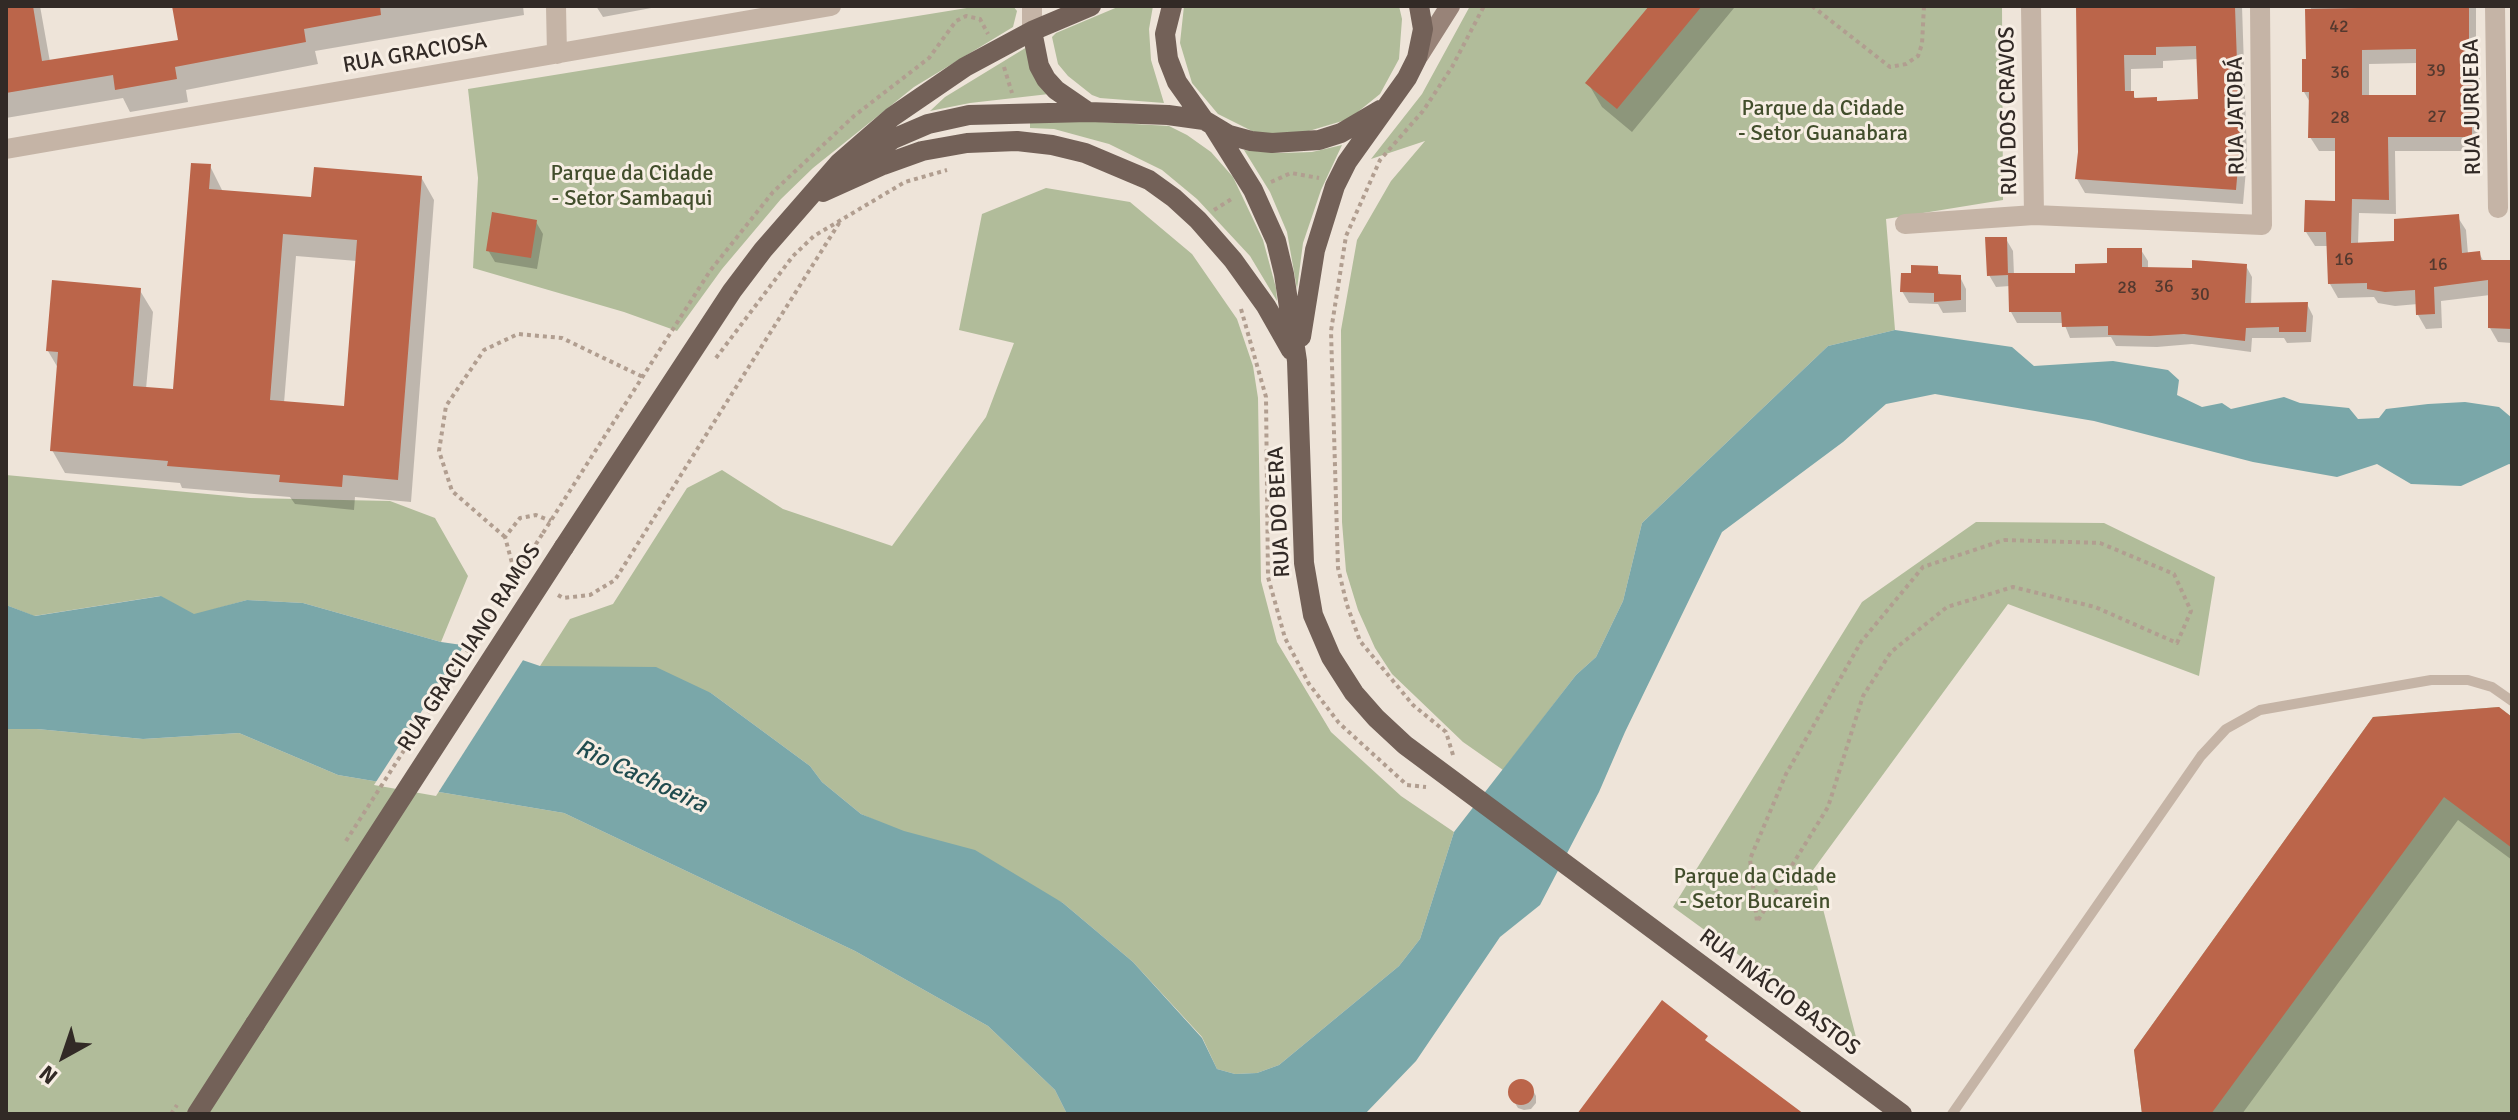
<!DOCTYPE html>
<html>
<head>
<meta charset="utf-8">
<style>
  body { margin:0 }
  #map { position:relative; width:2518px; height:1120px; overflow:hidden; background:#eee4d9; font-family:Signika,sans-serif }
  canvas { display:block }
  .frame { position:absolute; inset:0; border:8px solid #322a26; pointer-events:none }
  .north { position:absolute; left:24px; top:1016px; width:80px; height:80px; -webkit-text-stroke:6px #f7eee4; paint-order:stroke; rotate:220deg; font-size:22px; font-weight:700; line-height:32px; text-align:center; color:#322a26 }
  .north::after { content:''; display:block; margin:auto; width:28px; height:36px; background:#322a26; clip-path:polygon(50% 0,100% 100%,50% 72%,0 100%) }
</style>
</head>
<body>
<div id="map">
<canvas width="2518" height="1120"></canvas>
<div class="frame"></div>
<div class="north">N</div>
</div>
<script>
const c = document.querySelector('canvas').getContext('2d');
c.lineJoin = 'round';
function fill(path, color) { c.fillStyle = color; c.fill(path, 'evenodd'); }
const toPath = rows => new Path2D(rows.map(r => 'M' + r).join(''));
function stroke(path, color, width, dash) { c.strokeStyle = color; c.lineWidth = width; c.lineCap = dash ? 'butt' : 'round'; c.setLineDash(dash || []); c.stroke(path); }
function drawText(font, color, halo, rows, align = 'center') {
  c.font = font + ' Signika,sans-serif'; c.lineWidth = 6; c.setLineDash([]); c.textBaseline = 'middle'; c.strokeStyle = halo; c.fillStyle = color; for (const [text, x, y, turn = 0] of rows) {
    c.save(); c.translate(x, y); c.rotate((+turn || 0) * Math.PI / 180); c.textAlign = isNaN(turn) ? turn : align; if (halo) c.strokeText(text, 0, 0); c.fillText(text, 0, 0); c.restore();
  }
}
fill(toPath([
  [979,6,1013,6,1017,11,1013,27,914,87,813,168,781,199,722,269,677,331,624,312,473,268,478,178,468,89],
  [1120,6,1153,6,1149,29,1151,60,1164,103,1100,98,1092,95,1068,76,1058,64,1052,37,1056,33],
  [1184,6,1399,6,1402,19,1399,59,1380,94,1349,119,1292,136,1254,132,1218,114,1192,83,1180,43],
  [1470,6,2002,6,2003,200,1886,219,1895,330,1828,346,1642,523,1623,601,1596,657,1576,675,1503,770,1463,742,1392,674,1375,648,1358,610,1346,571,1342,522,1341,330,1357,240,1391,181,1425,141,1371,159,1422,94],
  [1027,47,1049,94,970,103,930,111,945,97],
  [1030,118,1169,126,1187,135,1211,152,1233,177,1263,240,1276,288,1277,301,1250,256,1197,199,1162,170,1109,144,1054,129,1030,128],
  [1342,145,1321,190,1303,243,1297,289,1287,232,1270,192,1244,150,1281,153,1312,152],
  [1046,188,1130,202,1192,254,1237,319,1253,366,1258,398,1261,581,1277,642,1331,732,1401,796,1454,832,1420,939,1399,966,1279,1065,1257,1073,1235,1074,1217,1069,1202,1037,1133,962,1063,903,861,814,822,782,810,766,711,693,540,666,570,619,613,604,687,488,722,470,783,509,892,546,986,417,1014,343,959,330,982,214],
  [6,475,250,498,390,501,435,518,468,576,441,642,303,603,247,600,194,615,160,596,34,616,6,605],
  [1976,522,2104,523,2215,577,2199,676,2008,604,1813,870,1857,1041,1673,907,1862,602],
  [2499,707,2512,717,2512,1114,2142,1114,2134,1050,2373,717],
  [6,729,37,729,143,739,239,733,338,775,564,813,855,951,988,1026,1055,1090,1067,1114,6,1114]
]), '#b1bc9a');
fill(toPath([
  [1895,330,2012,347,2034,366,2113,361,2168,370,2179,380,2177,395,2202,407,2222,403,2231,409,2284,397,2300,403,2349,408,2358,419,2379,418,2386,409,2428,404,2465,402,2499,407,2512,418,2512,465,2509,464,2461,486,2411,484,2377,464,2337,477,2253,462,2094,421,1935,394,1886,404,1843,442,1722,532,1625,732,1599,792,1540,905,1500,937,1416,1061,1365,1114,1067,1114,1055,1090,988,1026,855,951,564,813,338,775,239,733,143,739,37,729,6,729,6,605,35,616,161,596,194,614,247,600,303,603,441,642,490,649,540,666,656,667,711,693,810,766,822,782,861,814,904,831,975,850,1063,903,1133,962,1202,1038,1217,1069,1235,1074,1257,1073,1279,1065,1399,966,1420,939,1454,832,1576,675,1596,657,1623,601,1642,523,1828,346]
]), '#7aa7a9');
fill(toPath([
  [467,641,491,645,525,657,436,796,374,785]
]), '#eee4d9');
fill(toPath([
  [6,6,40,6,50,62,180,42,174,6,523,6,524,15,315,51,318,64,186,90,188,102,130,112,123,98,6,118],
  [596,6,662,6,603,17],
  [1651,6,1734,8,1632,132,1602,107,1588,83],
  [2078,6,2242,6,2247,158,2243,204,2085,193,2077,179,2080,152],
  [2198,59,2200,101,2158,103,2137,100,2131,93,2131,69,2163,68,2163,61],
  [2311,6,2476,6,2476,63,2480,68,2480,108,2479,151,2395,151,2396,214,2359,213,2358,244,2396,243,2457,216,2466,230,2468,254,2479,253,2484,262,2512,262,2512,343,2498,342,2490,328,2490,295,2441,301,2442,328,2426,329,2418,315,2418,304,2395,306,2378,303,2374,297,2338,298,2330,284,2329,246,2315,246,2306,232,2337,203,2337,151,2319,151,2310,137,2311,104,2304,92,2308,61],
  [2418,63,2418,97,2369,97,2369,64],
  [210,166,223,192,313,199,421,177,434,200,411,502,355,497,354,510,295,504,290,497,182,488,180,483,65,473,52,450,58,368,48,351,139,289,153,312,146,389,175,391],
  [296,256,357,261,345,408,284,403],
  [536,222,543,234,537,269,495,262,488,250],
  [2006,239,2013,251,2014,275,2077,275,2110,265,2141,250,2148,261,2148,269,2194,270,2246,266,2252,277,2251,305,2307,304,2313,316,2311,342,2287,343,2284,338,2252,338,2251,352,2192,344,2157,347,2116,346,2111,337,2070,338,2064,323,2017,323,2011,312,2010,286,1996,287,1989,275],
  [1937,268,1941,276,1960,277,1966,289,1966,312,1943,313,1938,304,1909,303,1902,291],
  [2512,720,2512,860,2458,820,2242,1114,2144,1114],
  [1522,1081,1529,1083,1536,1096,1536,1103,1531,1109,1524,1110,1518,1108,1510,1095,1511,1088,1515,1082]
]), '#0003');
fill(toPath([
  [6,6,33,6,42,61,178,40,172,6,380,6,381,15,304,29,306,42,175,67,177,79,115,90,113,75,6,93],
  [1649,6,1702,6,1617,109,1585,83],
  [2076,6,2235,7,2240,143,2236,190,2075,179,2078,152],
  [2196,46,2198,99,2157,101,2157,97,2134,98,2134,91,2125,91,2124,55,2156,55,2156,47],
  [2358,6,2469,6,2469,52,2472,52,2472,137,2388,137,2389,200,2352,199,2351,243,2394,241,2394,219,2459,214,2462,253,2480,251,2481,260,2512,260,2512,329,2488,328,2488,280,2434,287,2435,314,2416,315,2415,290,2385,292,2367,289,2367,283,2328,284,2326,232,2304,232,2305,200,2335,201,2335,138,2308,138,2309,92,2302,92,2302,59,2306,59,2305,9,2358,8],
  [2416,49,2416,95,2362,95,2362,50],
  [191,163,211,164,209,189,311,197,314,167,422,176,398,480,343,475,342,487,279,482,280,475,167,466,168,461,50,451,58,352,46,351,52,280,141,288,133,386,173,389],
  [283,234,357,240,344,406,270,400],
  [492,212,537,220,531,258,486,251],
  [1985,237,2007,237,2008,275,1987,276],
  [2107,248,2142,248,2142,267,2192,268,2192,260,2247,264,2245,303,2308,302,2306,332,2279,332,2279,327,2246,328,2245,341,2184,334,2150,336,2108,335,2108,326,2062,327,2061,312,2009,312,2008,273,2075,273,2075,264,2107,263],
  [1911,265,1938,266,1938,274,1961,275,1961,300,1934,302,1934,293,1900,292,1901,273,1911,273],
  [2499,707,2512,717,2512,848,2444,797,2211,1114,2142,1114,2134,1050,2373,717],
  [1662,1000,1708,1036,1705,1040,1804,1114,1577,1114],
  '1508 1092a13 13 0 1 1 26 0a13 13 0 1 1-26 0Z'
]), '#bb654a');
stroke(toPath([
  [1812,6,1890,67,1906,64,1918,56,1922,44,1924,6],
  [1004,67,1012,93],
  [1271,182,1291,173,1319,178],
  [1214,210,1233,198],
  [1241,309,1266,397,1268,577,1285,638,1309,684,1339,723,1407,785,1426,787],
  [716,358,793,256,814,236,905,182,947,170],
  [543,533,710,271,773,192,854,116,929,58,956,21,966,16,980,19,988,34],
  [505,537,452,491,439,451,446,406,484,350,518,334,562,338,643,377],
  [2004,540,2100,543,2174,574,2191,611,2177,643,2095,607,2013,587,1947,607,1891,652,1863,696,1828,807,1757,922,1750,859,1786,774,1861,642,1923,567,2004,540],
  [524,572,512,563,505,537,520,518,536,515,551,521],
  [558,595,563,598,590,595,615,580,841,220],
  [1453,755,1446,732,1413,705,1360,641,1347,605,1338,568,1331,331,1346,236,1380,160,1423,111,1452,67,1484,6],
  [171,1114,177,1105]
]), '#b19e90', 4, [4, 4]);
stroke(toPath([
  [1952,1114,2201,756,2226,729,2260,710,2431,680,2468,680,2492,687,2512,701]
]), '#c5b4a6', 10);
stroke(toPath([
  [556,6,557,54],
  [1032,6,1032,31],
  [2031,6,2034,215],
  [2495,6,2498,208],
  [6,149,831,6],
  [1905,224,2034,215,2262,225,2260,6]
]), '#c5b4a6', 20);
stroke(toPath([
  [1419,55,1450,6]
]), '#988378', 20);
stroke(toPath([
  [1172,6,1165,34,1168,59,1177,82,1204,120,1229,135,1251,141,1272,143,1319,140,1341,133,1380,110],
  [1032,31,1039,66,1046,79,1056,90,1088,112],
  [1213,126,1253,190,1276,241,1284,274,1297,361,1304,563,1313,615,1331,657,1354,693,1376,718,1405,745,1902,1114],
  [845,175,893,139,928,124,969,115,1089,112,1168,115,1204,120],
  [823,192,883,165,922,151,967,143,1017,141,1052,145,1085,153,1149,180,1174,198,1198,220,1233,260,1266,306,1291,350],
  [1301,337,1315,250,1335,186,1347,162,1407,78,1417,58,1423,29,1419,6],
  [564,547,732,291,763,250,839,163,892,117,965,67,1032,31,1091,6],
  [197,1114,255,1024]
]), '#736158', 20);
stroke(toPath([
  [346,841,543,533]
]), '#b19e90', 4, [4, 4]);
stroke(toPath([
  [255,1024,564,547]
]), '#736158', 20);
drawText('18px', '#54392f', null, [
  ["42",2339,27],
  ["39",2436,71],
  ["36",2340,73],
  ["27",2437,117],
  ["28",2340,118],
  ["16",2344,260],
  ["16",2438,265],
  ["36",2164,287],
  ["28",2127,288],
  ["30",2200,295]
]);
drawText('22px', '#322a26', '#f7eee4', [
  ["RUA GRACIOSA",415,54,-10],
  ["RUA JURUEBA",2473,107,-91],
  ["RUA DOS CRAVOS",2009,111,-91],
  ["RUA JATOBÁ",2237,116,-91],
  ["RUA DO BERA",1280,512,-93],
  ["RUA GRACILIANO RAMOS",470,648,-57],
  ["RUA INÁCIO BASTOS",1779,993,37]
]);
drawText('22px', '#424e2c', '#f7eee4', [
  ["Parque da Cidade",1823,109],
  ["- Setor Guanabara",1823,134],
  ["Parque da Cidade",632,174],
  ["- Setor Sambaqui",632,199],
  ["Parque da Cidade",1755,877],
  ["- Setor Bucarein",1755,902]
]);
drawText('italic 24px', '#204c4f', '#f7eee4', [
  ["Rio Cachoeira",641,777,25]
]);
</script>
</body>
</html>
